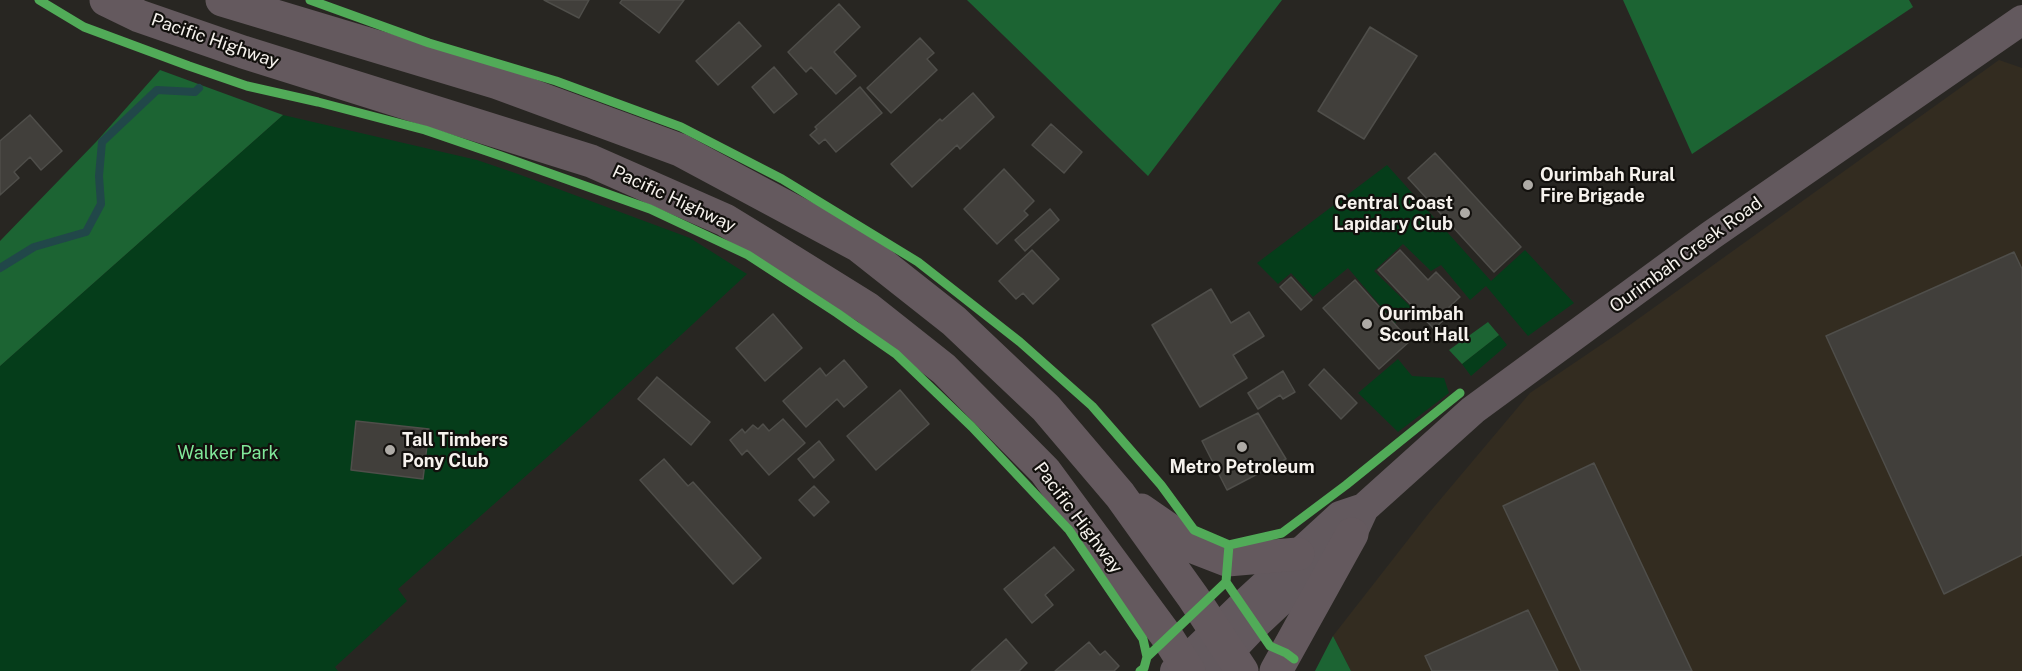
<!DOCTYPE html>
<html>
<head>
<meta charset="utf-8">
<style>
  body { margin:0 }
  canvas { display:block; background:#282622 }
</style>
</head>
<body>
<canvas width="2022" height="671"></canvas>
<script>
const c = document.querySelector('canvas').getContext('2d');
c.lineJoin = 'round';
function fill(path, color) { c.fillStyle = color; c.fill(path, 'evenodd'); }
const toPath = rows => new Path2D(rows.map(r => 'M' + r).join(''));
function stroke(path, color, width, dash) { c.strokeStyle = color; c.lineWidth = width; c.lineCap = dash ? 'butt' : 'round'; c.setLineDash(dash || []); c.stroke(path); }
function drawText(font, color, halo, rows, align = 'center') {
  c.font = font + ' "Public Sans",sans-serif'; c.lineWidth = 4.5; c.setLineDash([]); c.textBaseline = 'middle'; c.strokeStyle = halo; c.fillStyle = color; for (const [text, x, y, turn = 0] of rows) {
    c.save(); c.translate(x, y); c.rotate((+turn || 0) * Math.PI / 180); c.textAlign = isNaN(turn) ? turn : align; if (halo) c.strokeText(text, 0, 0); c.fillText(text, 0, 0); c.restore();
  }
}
fill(toPath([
  [1999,60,2022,68,2022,671,1351,671,1333,636,1429,513,1530,393,1620,332]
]), '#332c20');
fill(toPath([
  [283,115,477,160,518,174,690,238,747,274,588,421,398,589,407,601,335,667,338,671,0,671,0,366],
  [1387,165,1491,281,1525,250,1574,303,1528,336,1486,286,1470,300,1441,265,1431,271,1403,244,1374,271,1413,309,1395,323,1348,268,1313,297,1291,273,1278,284,1257,263],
  [1499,335,1507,345,1471,376,1462,364],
  [1398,359,1412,376,1444,378,1449,393,1398,432,1358,393]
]), '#053d1a');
fill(toPath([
  [967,0,1282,0,1148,176],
  [1623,0,1909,0,1913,7,1692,154],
  [160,70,283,115,0,366,0,241,96,142],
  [1488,322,1499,335,1462,364,1449,350],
  [1333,636,1351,671,1315,671]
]), '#1c6433');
stroke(toPath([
  [0,268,34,247,86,232,101,204,99,176,102,142,157,90,195,92,199,88]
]), '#214749', 8);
const building = toPath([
  [544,0,589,0,579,18,544,0],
  [622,0,684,0,659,33,620,3,622,0],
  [839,4,860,27,834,52,856,76,836,94,811,67,806,72,788,52,839,4],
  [739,22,761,46,718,85,696,61,739,22],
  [1370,27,1417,56,1364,139,1318,111,1370,27],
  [920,38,934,53,927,59,937,70,891,113,867,88,920,38],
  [774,67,797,94,774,113,752,87,774,67],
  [860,87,882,113,836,152,825,139,819,144,810,135,817,129,815,127,860,87],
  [973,93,994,117,960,149,957,145,912,187,891,164,940,119,942,121,973,93],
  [30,115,62,151,41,170,30,157,14,172,19,178,0,195,0,141,30,115],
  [1051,124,1082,152,1064,173,1032,145,1051,124],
  [1435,153,1521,247,1494,272,1408,178,1435,153],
  [1004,169,1034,201,1024,211,1028,215,997,244,964,209,1004,169],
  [1050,209,1059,220,1025,251,1015,240,1050,209],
  [1032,250,1059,279,1033,304,1023,293,1016,299,999,281,1032,250],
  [1400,250,1428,280,1436,272,1460,297,1445,311,1449,315,1434,329,1378,270,1400,250],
  [2014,252,2022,269,2022,555,1944,594,1826,336,2014,252],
  [1291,277,1312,300,1301,310,1280,287,1291,277],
  [1355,280,1410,341,1379,369,1323,308,1355,280],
  [1211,289,1231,323,1249,312,1264,336,1233,355,1247,378,1200,407,1152,325,1211,289],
  [773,314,802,348,765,381,736,348,773,314],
  [844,360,867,387,844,407,837,399,806,427,783,401,820,368,826,376,844,360],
  [1324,369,1357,403,1341,419,1309,385,1324,369],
  [1283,371,1295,392,1283,399,1280,395,1258,409,1248,393,1283,371],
  [657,377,710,422,691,445,638,399,657,377],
  [900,390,929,424,876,470,847,436,900,390],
  [1258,413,1286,459,1227,490,1202,441,1258,413],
  [783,419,805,443,769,475,747,450,742,455,730,440,742,429,745,433,753,425,758,429,763,424,769,431,783,419],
  [356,421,429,429,423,479,351,470,356,421],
  [819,441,834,460,814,478,798,459,819,441],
  [664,459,688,486,693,482,761,558,733,584,640,480,664,459],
  [1594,463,1692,671,1581,671,1503,506,1594,463],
  [814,486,829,502,814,516,799,500,814,486],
  [1054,547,1074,570,1045,595,1053,605,1032,623,1004,589,1054,547],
  [1528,610,1558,671,1432,671,1425,656,1528,610],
  [1006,639,1027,663,1019,671,971,671,1006,639],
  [1089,642,1100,655,1105,651,1119,666,1114,671,1055,671,1089,642]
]);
fill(building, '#413f3b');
stroke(building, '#4f4e4a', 1.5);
stroke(toPath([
  [1175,671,1243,605,1340,516,1364,508],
  [1211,671,1256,624,1352,534,1364,508,1473,410,1710,236,2022,20]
]), '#63595e', 30);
stroke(toPath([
  [106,0,139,16,243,52,591,161,725,220,761,242,867,308,944,369,1045,471,1168,638,1189,671],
  [222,0,498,83,680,150,859,246,954,321,1046,408,1120,495,1193,597,1242,671],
  [1141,510,1196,548,1227,560,1298,554],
  [1276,671,1352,534]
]), '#64595e', 33);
stroke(toPath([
  [39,0,84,27,189,66,247,86,318,102,425,130,501,156,650,209,748,255,837,313,896,354,972,427,1069,530,1143,639,1147,657,1144,668,1140,671],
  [310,0,429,43,556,81,681,127,782,179,918,262,1020,342,1092,406,1161,485,1194,530,1229,545,1282,533,1346,485,1460,393],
  [1226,582,1270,646,1286,653,1294,659],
  [1147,657,1226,582,1229,545]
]), '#51ab58', 9);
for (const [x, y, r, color] of [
  [1528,185,6,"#aeaba6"],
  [1465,213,6,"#aeaba6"],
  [1367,324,6,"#aeaba6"],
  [1242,447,6,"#aeaba6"],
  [390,450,6,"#aeaba6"]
]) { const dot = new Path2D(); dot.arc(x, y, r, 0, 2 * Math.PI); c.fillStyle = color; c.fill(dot); stroke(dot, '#12100d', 2); }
drawText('18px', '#f6f2ed', '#12100d', [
  ["Pacific Highway",215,41,19],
  ["Pacific Highway",674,199,25],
  ["Ourimbah Creek Road",1686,255,-36],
  ["Pacific Highway",1078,518,53]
]);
drawText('bold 18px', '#f6f2ed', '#12100d', [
  ["Ourimbah Rural",1540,175],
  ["Fire Brigade",1540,196],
  ["Central Coast",1453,203,"right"],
  ["Lapidary Club",1453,224,"right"],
  ["Ourimbah",1379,314],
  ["Scout Hall",1379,335],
  ["Tall Timbers",402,440],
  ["Pony Club",402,461],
  ["Metro Petroleum",1242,467,"center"]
], 'left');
drawText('18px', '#80e899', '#12100d', [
  ["Walker Park",228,453]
]);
</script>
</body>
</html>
